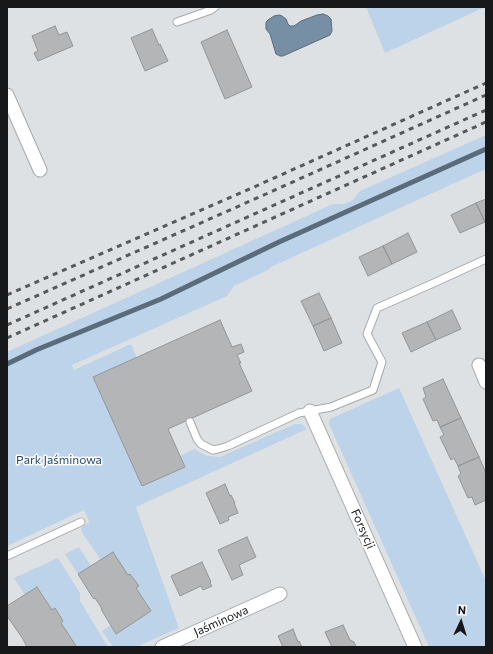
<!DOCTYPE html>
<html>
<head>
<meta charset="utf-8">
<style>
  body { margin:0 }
  #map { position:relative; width:493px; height:654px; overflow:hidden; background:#dee1e3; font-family:Commissioner,sans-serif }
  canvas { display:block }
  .frame { position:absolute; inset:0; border:8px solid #171819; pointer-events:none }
  .north { position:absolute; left:441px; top:602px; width:40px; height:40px; -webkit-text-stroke:3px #fff; paint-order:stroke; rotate:4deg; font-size:11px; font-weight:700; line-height:16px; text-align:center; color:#171819 }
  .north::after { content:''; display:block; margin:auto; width:14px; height:18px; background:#171819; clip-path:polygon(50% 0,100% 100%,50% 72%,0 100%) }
</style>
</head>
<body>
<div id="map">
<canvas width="493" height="654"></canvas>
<div class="frame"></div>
<div class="north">N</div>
</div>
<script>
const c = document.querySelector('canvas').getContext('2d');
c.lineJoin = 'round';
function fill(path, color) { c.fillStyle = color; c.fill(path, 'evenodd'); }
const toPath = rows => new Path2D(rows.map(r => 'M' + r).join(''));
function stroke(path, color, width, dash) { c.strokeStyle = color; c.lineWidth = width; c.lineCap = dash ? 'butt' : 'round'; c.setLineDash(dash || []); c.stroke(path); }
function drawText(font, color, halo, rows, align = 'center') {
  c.font = font + ' Commissioner,sans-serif'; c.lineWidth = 3; c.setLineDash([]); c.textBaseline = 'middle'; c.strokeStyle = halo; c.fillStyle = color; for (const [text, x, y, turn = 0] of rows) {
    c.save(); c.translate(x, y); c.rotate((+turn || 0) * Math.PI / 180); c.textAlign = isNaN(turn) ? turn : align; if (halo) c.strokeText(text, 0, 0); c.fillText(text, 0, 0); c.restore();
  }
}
fill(toPath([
  [366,7,485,7,385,53],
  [486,135,486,169,426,196,269,268,270,269,234,286,227,296,72,365,74,370,131,344,137,358,93,377,142,486,184,467,180,456,194,449,207,456,220,457,295,424,302,424,307,429,136,507,179,628,136,647,113,647,102,631,111,625,116,633,151,611,136,588,139,586,131,574,128,575,113,552,101,560,83,534,81,530,82,527,89,522,84,510,7,546,7,352,333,204,344,204,353,200,360,191],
  [399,388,486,581,486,647,429,647,329,424,330,419],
  [79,547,91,566,78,574,65,554],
  [58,558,80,593,80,601,108,647,74,647,75,646,61,623,63,621,55,609,52,610,38,587,25,595,14,578]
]), '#bdd3e9');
const water = toPath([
  [323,14,328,16,331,19,332,31,330,35,283,56,280,56,276,54,270,34,266,29,266,22,268,20,274,16,279,15,282,16,286,19,288,24,290,26,294,26,301,21,317,15,323,14]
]);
fill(water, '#778fa5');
stroke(water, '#5a6b7b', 1);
stroke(toPath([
  [7,364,36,350,161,299,279,242,486,149]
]), '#5a6b7b', 5);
const building = toPath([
  [55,26,59,35,67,32,73,46,38,61,34,53,38,51,32,36,55,26],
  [152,29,159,45,160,44,161,46,168,61,145,71,131,38,152,29],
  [227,30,252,87,225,99,201,42,227,30],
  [486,199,486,221,485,222,476,203,486,199],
  [476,203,485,222,460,233,451,215,476,203],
  [408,233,417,252,392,264,383,246,408,233],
  [383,246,392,264,368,276,359,257,383,246],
  [319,293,331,318,313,326,301,301,319,293],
  [452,310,461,329,436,340,427,322,452,310],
  [331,318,342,343,324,351,313,326,331,318],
  [220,320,232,347,241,344,244,352,237,355,241,363,239,363,252,391,168,429,185,467,142,486,93,377,220,320],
  [427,322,436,340,411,352,402,333,427,322],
  [443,379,461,418,440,427,437,420,433,421,423,399,426,397,423,388,443,379],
  [461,418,479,457,458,466,454,458,451,460,440,437,444,435,440,427,461,418],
  [479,457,486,473,486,500,475,505,472,497,468,498,458,476,461,474,458,466,479,457],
  [225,484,230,496,231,495,235,503,234,503,238,513,228,517,229,520,220,524,206,493,225,484],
  [247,537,256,557,239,565,243,575,232,580,218,550,247,537],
  [113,552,128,575,130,574,139,586,136,588,151,611,116,634,101,609,102,609,99,604,95,598,94,599,93,598,78,574,113,552],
  [202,562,211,582,210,583,212,586,203,590,201,586,180,596,171,576,202,562],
  [37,587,52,610,55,608,63,621,61,623,76,646,74,647,27,647,23,639,7,616,7,606,37,587],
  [343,625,350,640,354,642,356,647,332,647,325,632,343,625],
  [293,629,298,642,299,641,302,647,283,647,278,636,293,629]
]);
fill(building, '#b3b5b7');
stroke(building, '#929597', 1);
const lane = toPath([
  [177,22,211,10,215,7],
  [190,422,197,439,201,444,213,450,218,449,228,446,299,413,331,407,373,390,382,362,367,334,377,308,436,282,486,259],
  [7,556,81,522]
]);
const street = toPath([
  [7,95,40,170],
  [479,365,486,382],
  [310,411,415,647],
  [162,647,280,594]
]);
stroke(lane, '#a6a8ab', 9);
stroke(street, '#a6a8ab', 15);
stroke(lane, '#fff', 7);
stroke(street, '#fff', 13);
stroke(toPath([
  [7,295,254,187,486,83],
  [7,309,266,194,486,95],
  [7,325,486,110],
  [7,338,486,122]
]), '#57585a', 3, [5, 5]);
drawText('12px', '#234a6c', '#fff', [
  ["Park Jaśminowa",59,460]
]);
drawText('12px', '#171819', '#fff', [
  ["Forsycji",363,529,66],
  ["Jaśminowa",221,621,-24]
]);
</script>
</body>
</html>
